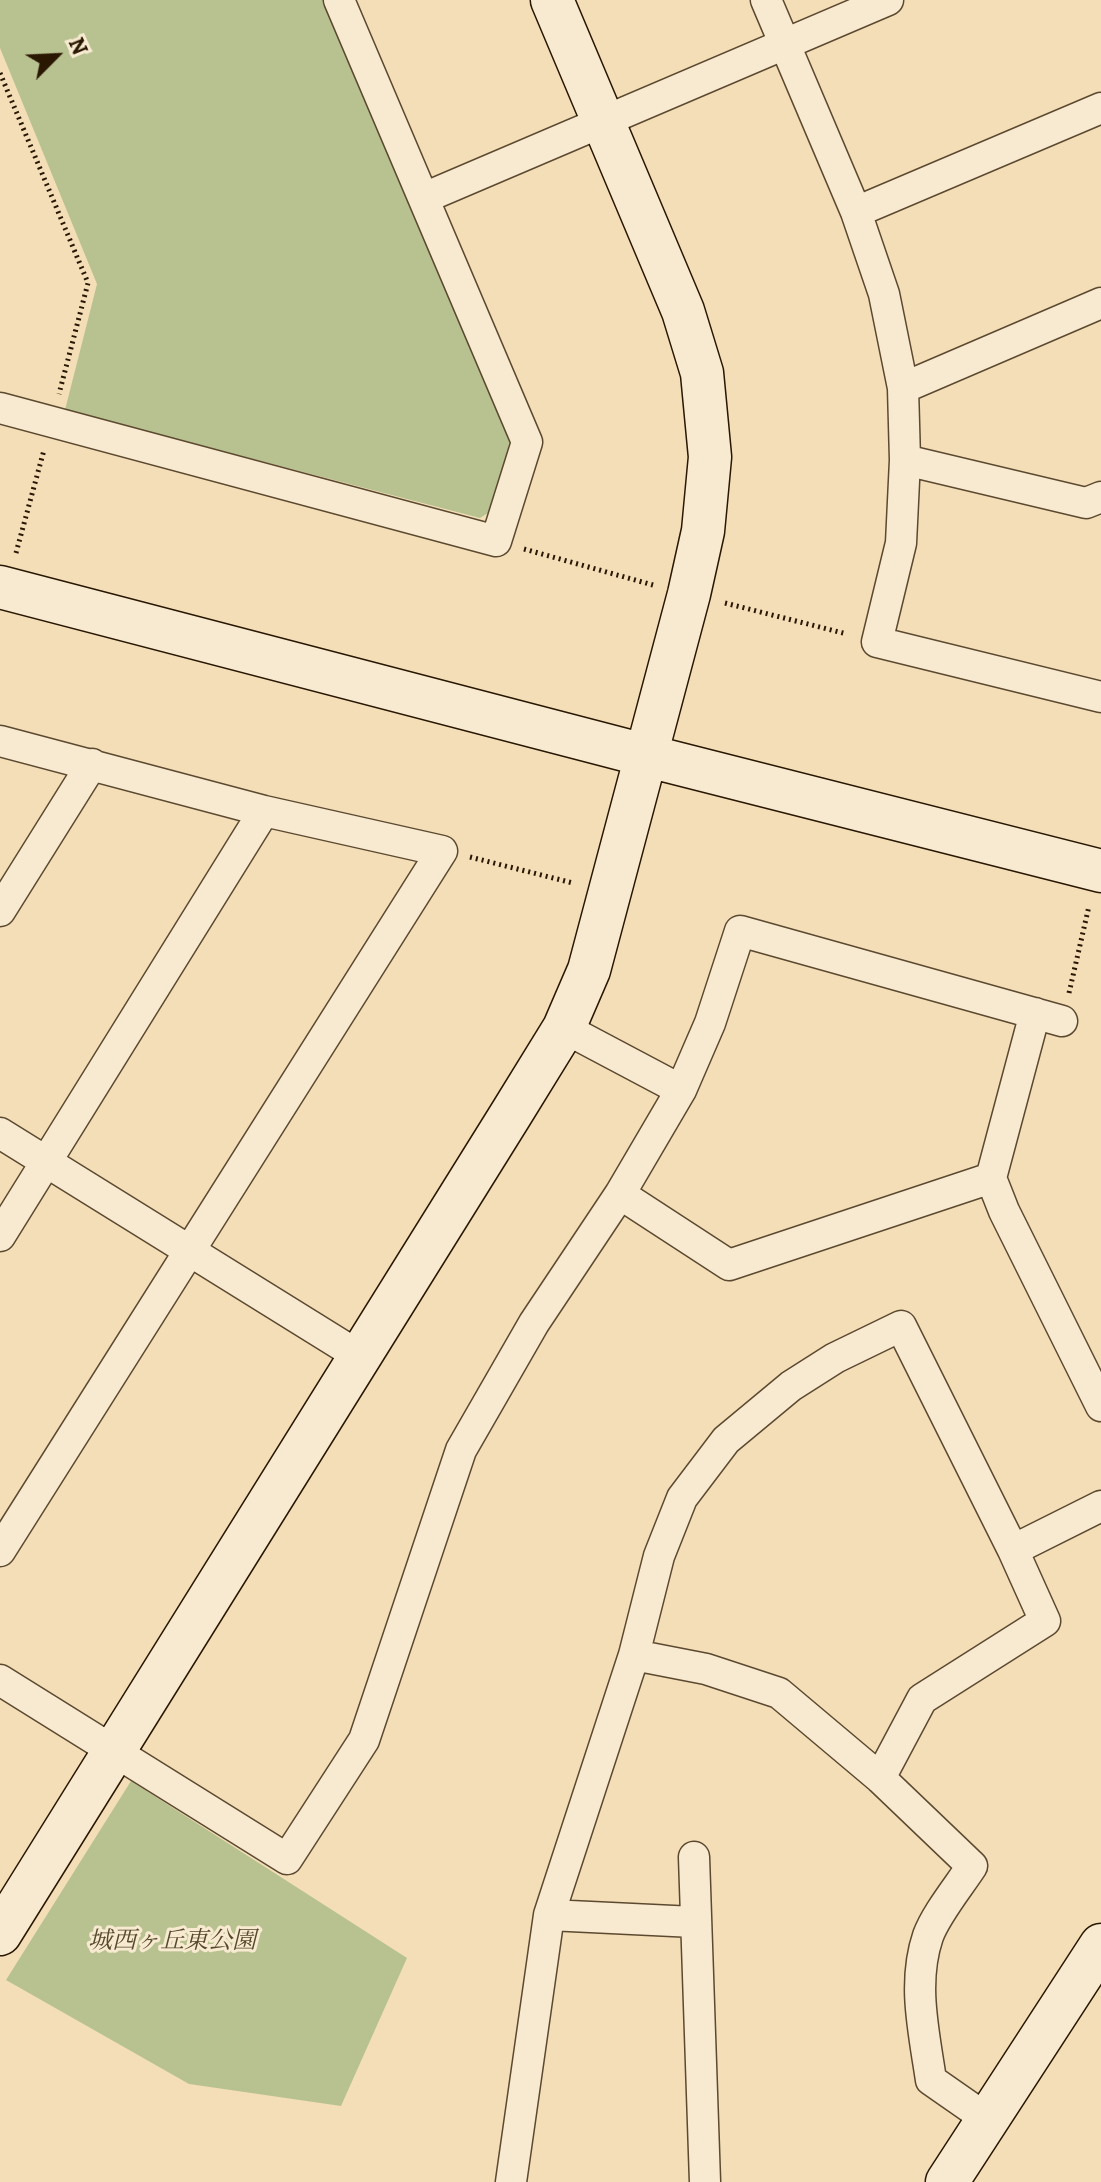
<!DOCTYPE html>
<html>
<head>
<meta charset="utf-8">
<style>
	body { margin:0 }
	#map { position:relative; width:1101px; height:2182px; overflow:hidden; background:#f3deb8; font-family:Alegreya,serif }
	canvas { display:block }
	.north { position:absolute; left:16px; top:16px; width:80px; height:80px; -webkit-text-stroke:6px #f7ead1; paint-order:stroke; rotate:66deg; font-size:22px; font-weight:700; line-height:32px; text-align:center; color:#2a1701 }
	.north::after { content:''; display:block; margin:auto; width:28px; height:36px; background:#2a1701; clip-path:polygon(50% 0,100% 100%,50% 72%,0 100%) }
</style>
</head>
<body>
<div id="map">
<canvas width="1101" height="2182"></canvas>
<div class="north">N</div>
</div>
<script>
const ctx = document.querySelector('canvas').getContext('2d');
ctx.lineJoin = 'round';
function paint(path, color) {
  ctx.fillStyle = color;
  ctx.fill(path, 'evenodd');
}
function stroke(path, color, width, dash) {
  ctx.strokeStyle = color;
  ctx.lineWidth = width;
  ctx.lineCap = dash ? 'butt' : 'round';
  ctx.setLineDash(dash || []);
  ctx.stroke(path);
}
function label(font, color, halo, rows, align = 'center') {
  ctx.font = font + ' Alegreya,"Noto Serif JP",serif';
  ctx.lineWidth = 6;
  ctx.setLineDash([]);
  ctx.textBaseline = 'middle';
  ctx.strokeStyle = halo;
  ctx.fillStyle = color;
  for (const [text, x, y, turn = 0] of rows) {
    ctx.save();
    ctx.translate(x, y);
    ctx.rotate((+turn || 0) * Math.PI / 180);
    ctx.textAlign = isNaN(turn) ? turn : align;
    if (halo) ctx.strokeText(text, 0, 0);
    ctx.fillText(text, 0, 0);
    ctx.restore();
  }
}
paint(new Path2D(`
	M0,0H324L511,438L491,511L480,518L65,410L97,284L0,48Z
	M131,1781L407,1958L341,2106L189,2084L6,1980Z`), '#b8c290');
const street = new Path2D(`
	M766,0L856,212L884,294L903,388L905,460L901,543L877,642L1101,697
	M424,198L888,0
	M856,212L1101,108
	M903,388L1101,303
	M0,408L496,541L527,442L339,0
	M905,460L1086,503L1101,497
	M0,741L264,811L442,851L0,1551
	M0,911L92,764
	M1035,1013L991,1178L1004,1211L1101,1406
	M564,1028L681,1090
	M0,1133L359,1356
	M620,1194L729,1265L991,1178
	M0,1236L264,811
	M634,1655L706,1669L779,1693L880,1778L972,1866C959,1886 936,1914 928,1936C912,1983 924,2032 931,2080L987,2119
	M0,1680L287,1859L364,1740L461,1450L534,1323L620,1194L681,1090L710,1023L740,931L1062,1021
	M880,1778L922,1699L1045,1621L1013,1550
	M694,1857L705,2182
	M549,1915L694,1922
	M511,2182L549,1915L634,1655L659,1556L682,1498L726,1440L791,1386L835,1358L901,1326L1013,1550L1101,1506`);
const secondary = new Path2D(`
	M0,587L648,756L1101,871
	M0,1934L511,1114L564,1028L589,970L689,594L703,531L710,457L702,373L683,311L552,0
	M947,2182L1101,1945`);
stroke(street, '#5c492f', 33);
stroke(secondary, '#2a1701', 45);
stroke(new Path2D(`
	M0,73L88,283L59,394
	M524,549L653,585
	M16,553L44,450
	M725,603L847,634
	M470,857L573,883
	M1069,993L1089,906`), '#2a1701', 5, [2, 4]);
stroke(street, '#f7ead1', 30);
stroke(secondary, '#f7ead1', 42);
label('italic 24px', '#554a2c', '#f7ead1', [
	["城西ヶ丘東公園",172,1942]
]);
</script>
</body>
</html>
